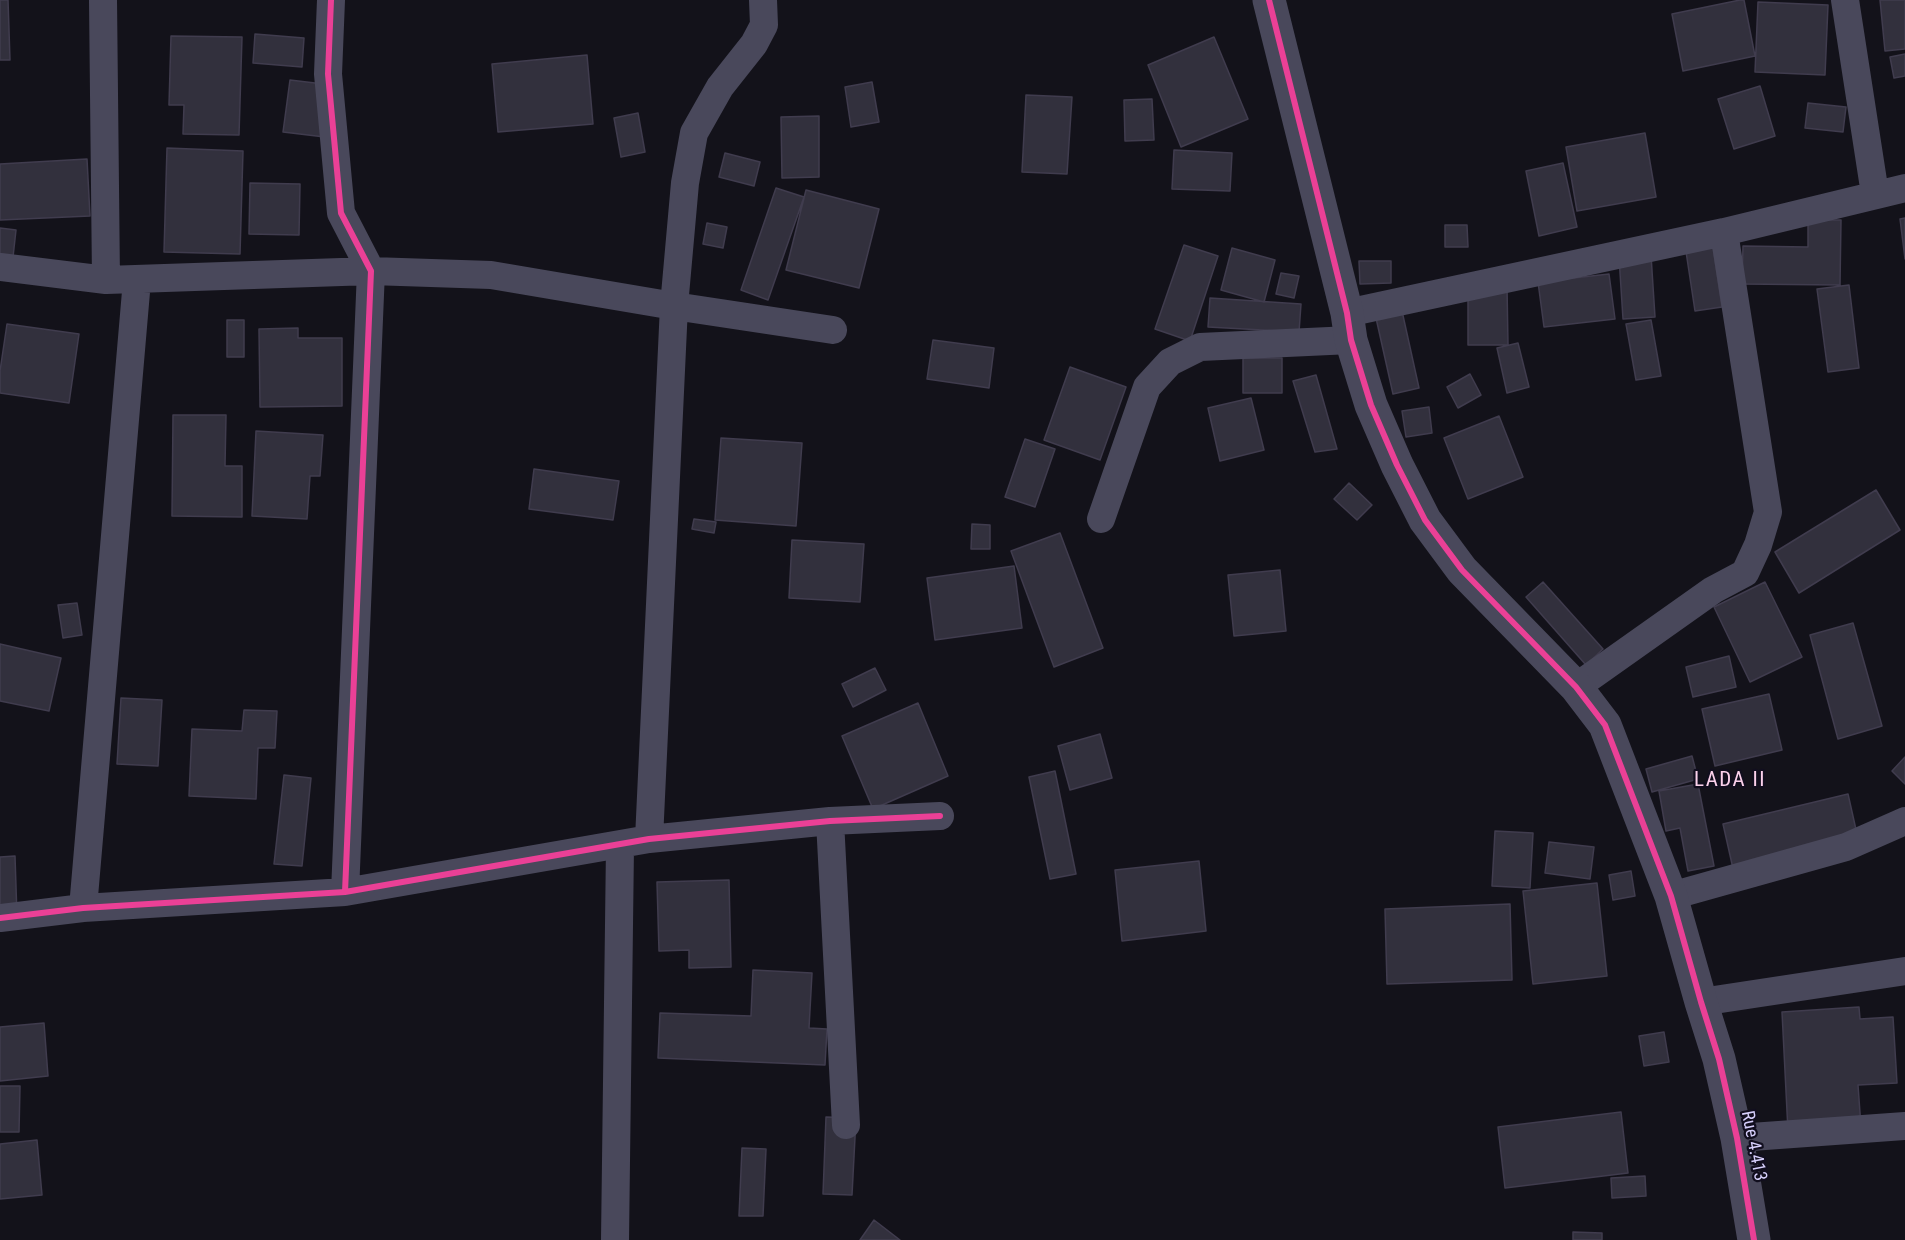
<!DOCTYPE html>
<html>
<head>
<meta charset="utf-8">
<style>
	body { margin:0 }
	canvas { display:block; background:#13121a }
</style>
</head>
<body>
<canvas width="1905" height="1240"></canvas>
<script>
const ctx = document.querySelector('canvas').getContext('2d');
ctx.lineJoin = 'round';
function paint(path, color) {
  ctx.fillStyle = color;
  ctx.fill(path, 'evenodd');
}
function stroke(path, color, width, dash) {
  ctx.strokeStyle = color;
  ctx.lineWidth = width;
  ctx.lineCap = dash ? 'butt' : 'round';
  ctx.setLineDash(dash || []);
  ctx.stroke(path);
}
function label(font, color, halo, rows, align = 'center') {
  ctx.font = font + ' "Roboto Condensed",sans-serif';
  ctx.lineWidth = 4.5;
  ctx.setLineDash([]);
  ctx.textBaseline = 'middle';
  ctx.strokeStyle = halo;
  ctx.fillStyle = color;
  for (const [text, x, y, turn = 0] of rows) {
    ctx.save();
    ctx.translate(x, y);
    ctx.rotate((+turn || 0) * Math.PI / 180);
    ctx.textAlign = isNaN(turn) ? turn : align;
    if (halo) ctx.strokeText(text, 0, 0);
    ctx.fillText(text, 0, 0);
    ctx.restore();
  }
}
const building = new Path2D(`
	M0,0H8L10,60H0Z
	M1740,0H1744L1755,56L1683,71L1672,14Z
	M1880,0H1905V49L1885,51Z
	M1758,2L1828,5L1825,75L1755,72Z
	M255,34L304,38L302,67L253,63Z
	M171,36L242,37L239,135L183,134L184,105H169Z
	M1214,37L1248,119L1181,147L1148,65Z
	M1905,54V76L1894,78L1890,57Z
	M587,55L593,124L498,132L492,64Z
	M290,80L340,86L333,138L283,132Z
	M872,82L879,122L851,127L845,87Z
	M1760,86L1775,136L1734,149L1718,99Z
	M1026,95L1072,97L1067,174L1022,172Z
	M1152,99L1154,140L1125,141L1124,100Z
	M1808,103L1846,107L1843,132L1805,128Z
	M638,113L645,152L621,157L614,118Z
	M819,116V177L782,178L781,117Z
	M1645,133L1656,197L1577,211L1566,147Z
	M167,148L243,151L240,254L164,252Z
	M1174,150L1232,153L1230,191L1172,189Z
	M725,153L760,162L754,186L719,177Z
	M87,159L90,216L0,220V164Z
	M1563,163L1577,227L1539,236L1526,171Z
	M250,183L300,184L299,235L249,234Z
	M776,188L804,197L768,300L741,290Z
	M806,190L879,209L859,288L786,270Z
	M1905,218V259L1900,219Z
	M1808,220H1841L1840,285L1742,284L1743,246L1808,247Z
	M707,223L727,227L723,248L703,244Z
	M1445,225H1467L1468,247H1445Z
	M0,228L16,230L13,257L0,256Z
	M1712,241L1722,307L1695,311L1685,245Z
	M1184,245L1218,256L1190,341L1155,329Z
	M1232,248L1275,260L1264,302L1221,290Z
	M1651,255L1655,317L1623,319L1619,257Z
	M1359,261H1391V283L1360,284Z
	M1281,273L1299,276L1294,298L1276,294Z
	M1609,274L1615,319L1544,327L1538,282Z
	M1849,285L1859,368L1828,372L1817,289Z
	M1507,286L1508,345H1468V287Z
	M1210,298L1301,304L1299,332L1208,327Z
	M1402,311L1419,388L1393,394L1376,318Z
	M227,320H244V357H227Z
	M1651,320L1661,376L1636,380L1626,324Z
	M7,324L79,334L69,403L0,393V371Z
	M298,328V338H342V406L260,407L259,329Z
	M933,340L994,348L989,388L927,379Z
	M1518,343L1529,387L1507,393L1497,348Z
	M1243,358H1282V393H1243Z
	M1070,367L1126,387L1100,460L1044,440Z
	M1470,374L1481,395L1458,408L1447,387Z
	M1316,375L1337,449L1315,452L1293,381Z
	M1251,398L1264,450L1220,461L1208,408Z
	M1429,407L1432,433L1406,437L1402,411Z
	M173,415H226L225,466H242V517L172,516Z
	M1499,416L1523,477L1468,499L1444,438Z
	M256,431L323,435L320,476H310L307,519L252,516Z
	M721,438L802,443L796,526L715,520Z
	M1025,439L1055,449L1035,507L1005,497Z
	M534,469L619,481L613,520L529,509Z
	M1349,483L1372,505L1357,520L1334,499Z
	M1876,490L1900,530L1799,593L1775,552Z
	M694,519L716,522L714,533L692,529Z
	M972,524L990,525V549H971Z
	M1060,533L1103,648L1054,667L1011,551Z
	M792,540L864,544L860,602L789,598Z
	M1014,566L1022,628L935,640L927,578Z
	M1280,570L1286,631L1234,636L1228,575Z
	M1543,582L1603,649L1586,665L1526,597Z
	M1765,582L1802,657L1750,682L1714,607Z
	M77,603L82,635L63,638L58,605Z
	M1853,623L1882,726L1838,739L1810,635Z
	M0,644L61,658L49,711L0,701Z
	M1729,656L1736,687L1693,697L1686,667Z
	M875,668L886,690L853,707L842,684Z
	M1769,694L1782,750L1715,766L1702,709Z
	M121,698L162,700L158,766L117,764Z
	M918,703L948,776L873,809L842,736Z
	M244,710L277,711L275,748H258L256,799L189,796L192,729L242,731Z
	M1100,734L1112,778L1070,790L1058,746Z
	M1692,756L1698,779L1652,792L1646,769Z
	M1905,757V784L1892,771Z
	M1055,771L1076,874L1050,879L1029,777Z
	M284,775L311,778L302,866L274,864Z
	M1698,784L1714,866L1688,871L1680,828L1666,831L1659,791Z
	M1848,794L1859,843L1734,873L1723,824Z
	M1495,831L1533,833L1530,888L1492,886Z
	M1549,842L1594,847L1590,879L1545,873Z
	M15,856L17,917H0V857Z
	M1199,861L1206,931L1122,941L1115,870Z
	M1631,871L1635,896L1613,900L1609,875Z
	M729,880L731,967L689,968V950L659,951L657,882Z
	M1597,883L1607,976L1533,984L1523,891Z
	M1510,904L1512,980L1387,984L1385,909Z
	M753,970L812,973L809,1028L827,1029L825,1065L658,1058L660,1013L751,1016Z
	M1859,1007L1860,1019L1893,1017L1897,1083L1858,1085L1861,1127L1788,1131L1782,1012Z
	M44,1023L48,1076L0,1081V1027Z
	M1664,1032L1669,1062L1644,1066L1639,1036Z
	M0,1086H20L19,1132H0Z
	M1621,1112L1628,1173L1505,1188L1498,1127Z
	M826,1117L856,1118L852,1195L823,1194Z
	M37,1140L42,1195L0,1199V1144Z
	M742,1148L766,1149L763,1216H739Z
	M1645,1176L1646,1196L1612,1198L1611,1178Z
	M874,1220L900,1240H860Z
	M1573,1232L1602,1233V1240H1573Z`);
paint(building, '#32303d');
stroke(building, '#403c4e', 1.5);
stroke(new Path2D(`
	M103,0L106,280
	M331,0L328,74L341,213L371,271L345,892
	M1845,0L1875,194
	M0,267L106,280L371,271L491,275L674,306L833,330
	M1347,313L1724,232L1905,188
	M1101,519L1147,387L1170,362L1200,347L1351,340
	M1576,687L1713,590L1745,573L1758,545L1768,512L1724,232
	M830,821L846,1125
	M649,839L674,306L685,183L694,133L720,87L754,44L764,25L763,0
	M1671,896L1846,847L1905,821
	M83,908L137,280
	M0,918L83,908L345,892L649,839L830,821L940,816
	M1701,1002L1905,971
	M1737,1138L1905,1126
	M615,1240L620,846`), '#49485b', 28);
stroke(new Path2D(`
	M1269,0L1347,313L1351,340L1371,405L1397,465L1425,520L1462,570L1576,687L1605,725L1671,896L1701,1002L1719,1059L1737,1138L1754,1240`), '#49485b', 33);
stroke(new Path2D(`
	M331,0L328,74L341,213L371,271L345,892
	M1269,0L1347,313L1351,340L1371,405L1397,465L1425,520L1462,570L1576,687L1605,725L1671,896L1701,1002L1719,1059L1737,1138L1754,1240
	M0,918L83,908L345,892L649,839L830,821L940,816`), '#ea4096', 6);
label('18px', '#d6cffb', '#110e1e', [
	["Rue 4.413",1753,1146,79]
]);
ctx.letterSpacing = '1.5px';
label('21px', '#fbd1eb', '#110e1e', [
	["LADA II",1730,781]
]);
ctx.letterSpacing = '0px';
</script>
</body>
</html>
